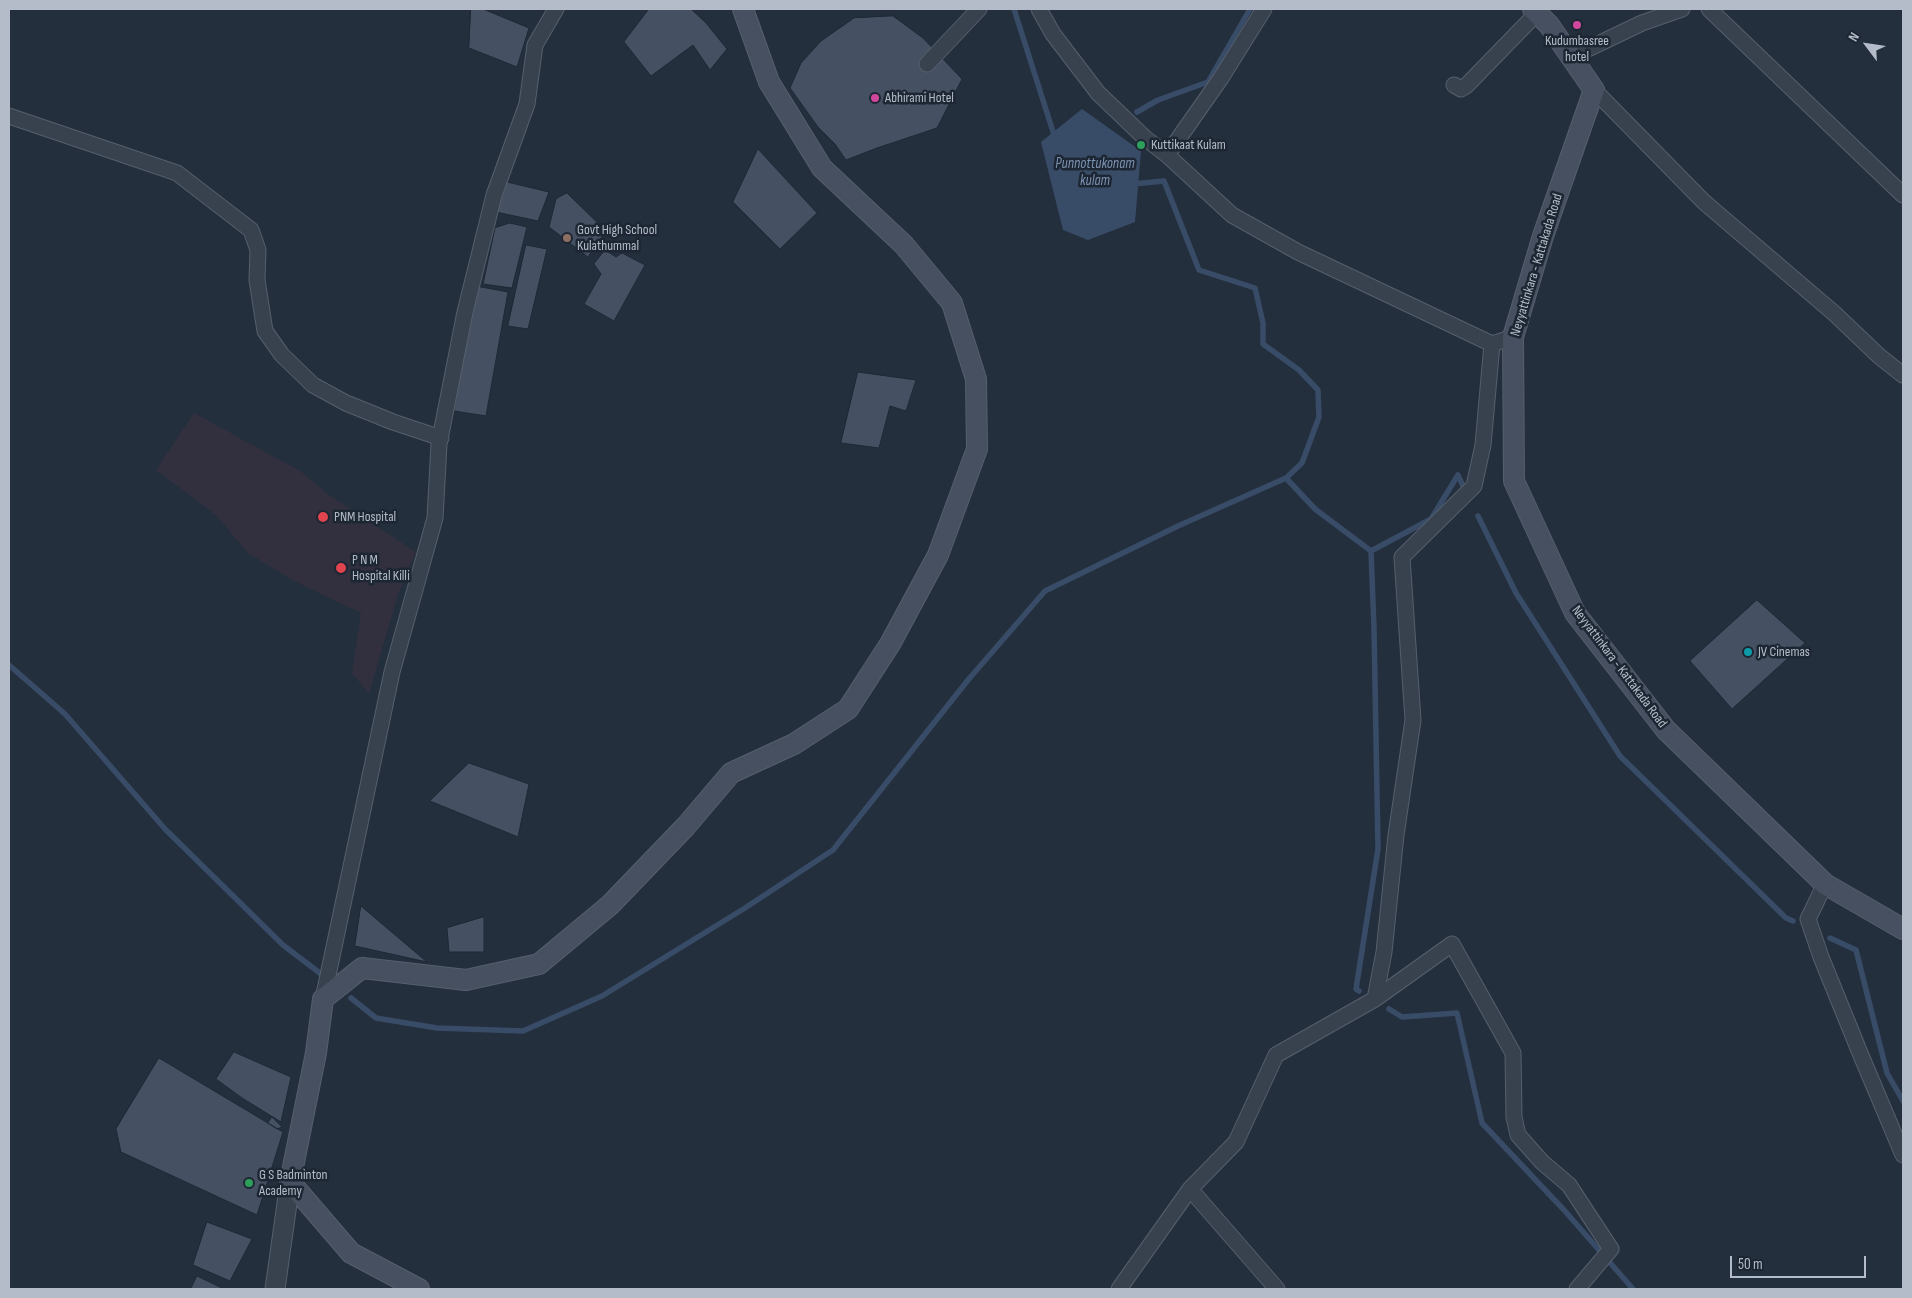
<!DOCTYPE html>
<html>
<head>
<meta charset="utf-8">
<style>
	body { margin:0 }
	#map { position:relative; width:1912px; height:1298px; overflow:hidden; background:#242f3e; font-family:"Sofia Sans Condensed",sans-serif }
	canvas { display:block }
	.frame { position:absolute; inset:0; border:10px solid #b4bcc9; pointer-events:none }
	.north { position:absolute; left:1842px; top:20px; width:50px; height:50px; -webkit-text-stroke:4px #1d2633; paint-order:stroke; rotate:301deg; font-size:14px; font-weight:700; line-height:20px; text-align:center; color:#b4bcc9 }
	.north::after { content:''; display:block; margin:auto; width:18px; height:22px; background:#b4bcc9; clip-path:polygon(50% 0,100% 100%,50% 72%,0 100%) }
	.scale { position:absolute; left:1730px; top:1256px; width:136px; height:22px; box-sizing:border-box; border:2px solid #b4bcc9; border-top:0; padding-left:6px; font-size:15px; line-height:18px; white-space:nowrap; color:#b4bcc9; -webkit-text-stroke:4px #1d2633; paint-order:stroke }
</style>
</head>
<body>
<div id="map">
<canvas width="1912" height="1298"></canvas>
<div class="frame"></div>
<div class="north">N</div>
<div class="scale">50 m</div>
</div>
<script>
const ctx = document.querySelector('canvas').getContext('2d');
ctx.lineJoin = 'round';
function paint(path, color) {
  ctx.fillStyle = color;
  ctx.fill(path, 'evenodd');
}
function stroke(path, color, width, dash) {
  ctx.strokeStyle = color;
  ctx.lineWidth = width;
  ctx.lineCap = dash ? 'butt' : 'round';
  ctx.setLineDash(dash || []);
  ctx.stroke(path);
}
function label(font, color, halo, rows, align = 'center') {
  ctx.font = font + ' "Sofia Sans Condensed",sans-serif';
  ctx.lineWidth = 5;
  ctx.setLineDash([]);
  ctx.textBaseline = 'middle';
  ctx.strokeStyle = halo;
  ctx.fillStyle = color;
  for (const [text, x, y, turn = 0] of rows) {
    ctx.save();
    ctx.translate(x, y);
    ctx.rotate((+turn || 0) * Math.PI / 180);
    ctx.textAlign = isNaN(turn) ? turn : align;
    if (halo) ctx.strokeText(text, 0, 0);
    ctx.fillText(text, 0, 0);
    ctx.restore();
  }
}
paint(new Path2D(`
	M194,413L300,471L329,495L416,552L398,594L369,694L352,673L361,613L298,583L248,553L215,514L156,470Z`), '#32303f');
paint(new Path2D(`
	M1082,109L1141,151L1135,222L1088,240L1063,230L1041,142Z`), '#394c67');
stroke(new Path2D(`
	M1014,9L1055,138
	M1137,112L1158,100L1208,82L1250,9
	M1133,184L1164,181L1199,270L1255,288L1263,323V344L1299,370L1318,390L1319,417L1302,463L1286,478L1315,509L1371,551L1374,628L1378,849L1356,989L1359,991
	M1478,516L1516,593L1620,756L1786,918L1793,921
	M1371,551L1431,519L1458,475L1463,486
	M9,665L65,714L165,829L283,945L325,977
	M1830,938L1856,950L1887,1073L1903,1101
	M351,998L376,1018L437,1028L523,1031L602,996L745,908L833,850L968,680L1045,591L1178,526L1286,478
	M1389,1009L1402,1017L1457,1013L1482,1123L1564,1210L1633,1289`), '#394c67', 5.5);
const building = new Path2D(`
	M471,9H483L529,28L517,67L469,48Z
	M649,9H691L706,23L727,49L710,70L693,45L651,76L624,42Z
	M893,16L923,38L962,79L937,128L877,148L846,160L835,144L818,127L790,88L801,63L821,41L854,18Z
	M758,149L817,213L780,249L733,202Z
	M507,182L549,192L538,221L496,212Z
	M567,193L606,231L588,257L549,227L556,199Z
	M510,223L527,227L512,288L483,284L495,228Z
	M526,245L547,249L528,329L508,326Z
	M605,250L616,257L622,253L645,265L614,321L584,304L601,274L594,264Z
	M476,286L508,292L486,416L454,411Z
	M858,372L916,380L906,411L890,406L879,448L841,443Z
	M1757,600L1805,643L1732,709L1690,661Z
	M469,763L529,784L518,837L430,801Z
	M361,906L427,962L355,946Z
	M484,917V952H449L447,928Z
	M234,1052L291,1077L281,1122L242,1098L216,1079Z
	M159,1058L283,1132L257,1215L121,1152L116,1129Z
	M272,1117L282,1127L277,1129L268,1123Z
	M207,1222L252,1239L230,1281L193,1265Z
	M197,1276L224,1289H191Z`);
paint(building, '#455162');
stroke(building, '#1f2835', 1);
const minor = new Path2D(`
	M1039,9L1053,34L1098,93L1145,138L1167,155L1232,215L1298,252L1492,344
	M1709,9L1903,195
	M1571,57L1642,23L1682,9
	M927,64L979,9
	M1454,85L1461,89L1466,86L1537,13
	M1594,90L1704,202L1835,314L1879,356L1903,375
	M9,116L177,173L251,230L258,250L257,280L265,331L282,355L313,385L346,403L393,422L441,438
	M1167,155L1221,78L1264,9
	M1825,884L1808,919L1821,957L1860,1053L1903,1155
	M323,999L392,672L435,518L439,444L465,312L494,195L527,104L535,45L556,9
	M1375,999L1452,944L1513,1053L1514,1117L1518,1135L1542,1162L1569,1185L1611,1249L1577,1289
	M1190,1189L1277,1289
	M1119,1289L1190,1189L1236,1142L1276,1055L1375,999L1384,952L1396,835L1413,720L1402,557L1474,486L1483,445L1492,344L1513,337`);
const tertiary = new Path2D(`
	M275,1289L290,1182`);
const secondary = new Path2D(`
	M1533,9L1549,25L1594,90L1543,236L1513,337L1514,481L1575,613L1666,730L1825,884L1903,929
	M419,1289L351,1253L290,1182L316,1053L323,999L362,968L466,980L539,964L610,905L686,826L731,773L794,744L848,709L890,644L938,555L977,449L976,379L952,303L904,245L822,168L769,82L743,9`);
stroke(minor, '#565f6c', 17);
stroke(tertiary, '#565f6c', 21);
stroke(secondary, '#565f6c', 22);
stroke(minor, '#38414e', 15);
stroke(tertiary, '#38414e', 19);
stroke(secondary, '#465061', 20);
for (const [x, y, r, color] of [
	[1577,25,5,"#d1479c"],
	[875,98,5,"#d1479c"],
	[1141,145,5,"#2e9e5b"],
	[567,238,5,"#8d6e63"],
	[323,517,6,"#e0444e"],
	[341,568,6,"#e0444e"],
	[1748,652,5,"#0f9aa8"],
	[249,1183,5,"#2e9e5b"]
]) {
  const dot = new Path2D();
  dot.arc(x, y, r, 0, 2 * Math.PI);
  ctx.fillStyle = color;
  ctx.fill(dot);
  stroke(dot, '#1d2633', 2);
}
label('14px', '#b4bcc9', '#1d2633', [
	["Kudumbasree",1577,41,"center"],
	["hotel",1577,57,"center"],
	["Abhirami Hotel",885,98],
	["Kuttikaat Kulam",1151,145],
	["Govt High School",577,230],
	["Kulathummal",577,246],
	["PNM Hospital",334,517],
	["P N M",352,560],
	["Hospital Killi",352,576],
	["JV Cinemas",1758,652],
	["G S Badminton",259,1175],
	["Academy",259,1191]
], 'left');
label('14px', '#b4bcc9', '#1d2633', [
	["Neyyattinkara - Kattakada Road",1537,265,-73],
	["Neyyattinkara - Kattakada Road",1619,667,53]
]);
label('italic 15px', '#7c92b1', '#1d2633', [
	["Punnottukonam",1095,164],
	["kulam",1095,181]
]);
</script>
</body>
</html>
